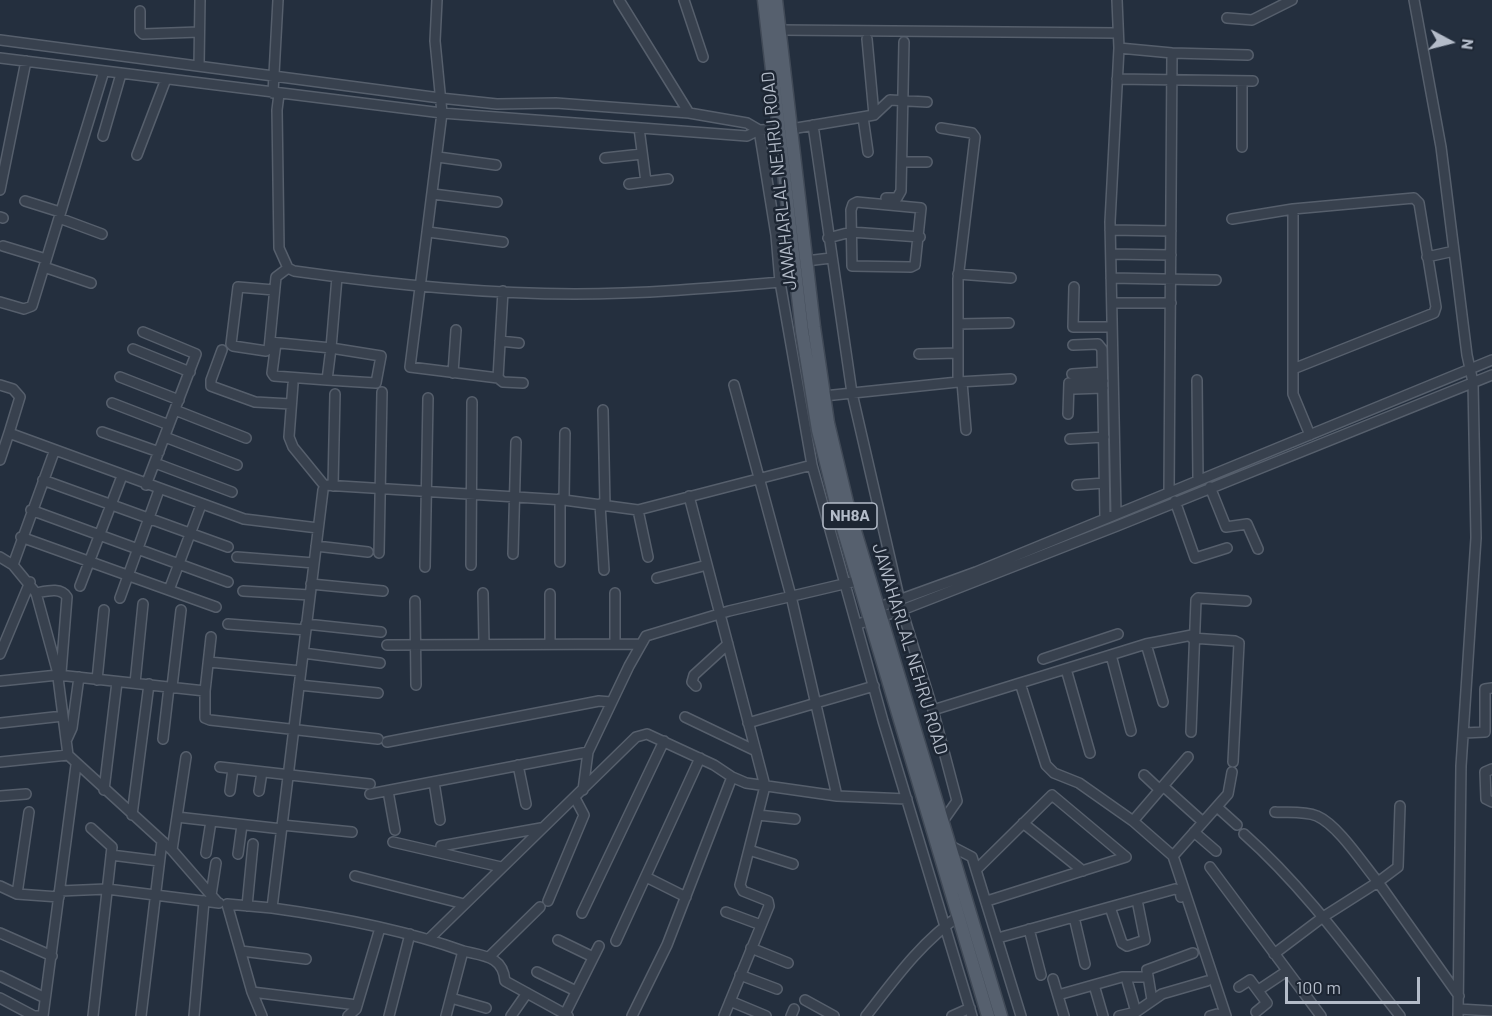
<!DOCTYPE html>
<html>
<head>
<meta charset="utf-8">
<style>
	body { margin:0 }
	#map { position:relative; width:1492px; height:1016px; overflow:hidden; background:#242f3e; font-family:Barlow,sans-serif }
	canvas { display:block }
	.north { position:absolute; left:1420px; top:12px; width:60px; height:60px; -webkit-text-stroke:4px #1d2633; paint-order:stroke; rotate:97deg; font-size:16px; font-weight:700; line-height:24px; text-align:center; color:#b4bcc9 }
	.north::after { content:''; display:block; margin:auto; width:21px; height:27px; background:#b4bcc9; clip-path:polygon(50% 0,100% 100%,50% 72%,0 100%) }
	.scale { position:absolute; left:1285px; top:977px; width:135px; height:27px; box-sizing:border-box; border:3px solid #b4bcc9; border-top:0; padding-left:8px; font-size:18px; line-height:21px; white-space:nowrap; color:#b4bcc9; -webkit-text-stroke:4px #1d2633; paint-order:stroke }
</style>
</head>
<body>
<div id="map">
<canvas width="1492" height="1016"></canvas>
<div class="north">N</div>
<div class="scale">100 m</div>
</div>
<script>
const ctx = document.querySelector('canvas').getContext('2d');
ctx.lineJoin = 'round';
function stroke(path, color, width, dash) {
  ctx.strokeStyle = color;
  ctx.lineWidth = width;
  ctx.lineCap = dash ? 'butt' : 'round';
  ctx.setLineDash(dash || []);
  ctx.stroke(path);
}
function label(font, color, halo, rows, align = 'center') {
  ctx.font = font + ' Barlow,sans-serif';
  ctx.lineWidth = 5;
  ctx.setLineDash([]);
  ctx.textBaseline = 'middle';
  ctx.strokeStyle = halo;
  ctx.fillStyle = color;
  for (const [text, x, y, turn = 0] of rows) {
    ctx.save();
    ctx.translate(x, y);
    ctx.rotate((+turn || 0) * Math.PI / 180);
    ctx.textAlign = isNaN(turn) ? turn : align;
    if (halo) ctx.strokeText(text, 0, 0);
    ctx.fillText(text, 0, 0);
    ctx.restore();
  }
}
const minor = new Path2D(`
	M437,0L435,41L442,113L410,367L498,378L503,291
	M619,0L689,113
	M684,0L703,57
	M1414,0L1441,147L1467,355L1473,382L1476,538L1461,766L1458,1016
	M140,11V31L143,34L199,32
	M1227,18L1252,20L1292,0
	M780,30L1118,33
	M0,40L440,98L497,104L556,103L689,113L747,123L759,130L791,129L874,115L867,39
	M1119,48L1172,53L1248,55
	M0,58L442,113L747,136L759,130
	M199,66L200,0
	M1117,79L1253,81
	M273,93L278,0
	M279,94L277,110L279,248L288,268
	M874,115L890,100L927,102
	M863,117L868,152
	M813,125L852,393L902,610L933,710L957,801L943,821
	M639,128L646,182
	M759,130L776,235L780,282L812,465L883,721L972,1016
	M103,136L121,74
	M1242,147V81
	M137,155L166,79
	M438,157L496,165
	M605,158L642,154
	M902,162H927
	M629,184L668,179
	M0,190L26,61
	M433,194L497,202
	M886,198H897L901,191L904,42
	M25,201L60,212
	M857,202L921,208L915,265L911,267L852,266L851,210L853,204Z
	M0,217L3,218
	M59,218L102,234
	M1232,219L1293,209
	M1110,230L1171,231
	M428,232L503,242
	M828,238L851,232L920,237
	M3,246L46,259
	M1111,254L1171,255
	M1427,257L1454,251
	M806,261L831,258
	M44,267L91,283
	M958,274L1011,278
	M1111,278L1216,280
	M1074,287L1073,327H1112
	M274,290L238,287L231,344L233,346L266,351L269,349L276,277L288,268L294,271C386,284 482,294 575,294C643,294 712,288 780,282
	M0,302L24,309L32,306L104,71
	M1112,303H1171
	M958,324L1009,323
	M143,332L196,354L146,485
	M500,341L519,343
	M270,342L331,348L337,277
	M276,343L272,373L274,376L327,380L331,348L381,356L376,383L327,380
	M1073,345L1098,344L1102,349L1105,518
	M133,349L190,372
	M222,350L211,380V386L255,402L291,404
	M919,354L958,353
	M1293,369L1434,313L1436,307L1419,203L1414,198L1293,209V394L1310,435
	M453,373L456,330
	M1072,374L1102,372
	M120,377L179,400
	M498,378L503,382L523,383
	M1197,380L1198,480
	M958,382L1011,379
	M962,382L966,430
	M293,384L289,437L293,447L324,485L564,500L638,510L812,465
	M0,385L13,389L20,397L9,433L244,519L318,528
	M734,385L791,596L837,796L907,799
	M1074,389L1103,388
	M824,396L958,382V279L975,137L972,133L941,128
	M112,403L169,425
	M175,410L246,438
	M603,410L605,505
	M1068,414L1069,383L1103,381
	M102,432L159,452
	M165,437L237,465
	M1070,439L1104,437
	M0,460L9,433
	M155,463L232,492
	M43,480L228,547
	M1077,485L1104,483
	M333,486L335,394
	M1210,487L1226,527L1247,524L1258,549
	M1169,491L1172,53
	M689,496L765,786L740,885L743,891L768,901L769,906L724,1016
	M564,500L565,433
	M1175,501L1195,558L1227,548
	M600,504L604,570
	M31,510L228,582
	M638,510L648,557
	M1116,514L1110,222L1119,48L1117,0
	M21,537L216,607
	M316,546L368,552
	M379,553L382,392
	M513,554L516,442
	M0,557L13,565L36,593L57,670L68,755
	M237,557L314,563
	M560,562V499
	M13,565L54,452
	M471,565L472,402
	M425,567L428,398
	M657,578L707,565
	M311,584L383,591
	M80,586L122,476
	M169,590L201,505
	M243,591L310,595
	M36,593C47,591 61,587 67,597L61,673
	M483,593L484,643
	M615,593V644
	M550,594V643
	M120,598L159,490
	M415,601L416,685
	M874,609L976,572L1492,360
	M228,624L306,630
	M306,624L381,632
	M858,624L902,610L1117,526L1492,375
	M1192,638L1235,641L1239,643L1233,762
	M1146,644L1163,702
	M387,645L641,644
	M303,653L380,663
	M0,654L30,582
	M1111,655L1131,731
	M1043,659L1118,634
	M209,662L301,671
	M1066,669L1090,753
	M97,680L104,610
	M0,681L58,675L205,691V718L210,720L378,739
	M135,683L143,604
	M1020,683L1046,765L1054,773L1079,783L1133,821L1173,856L1226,1016
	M299,685L378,693
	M696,686L692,682L694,675L728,644
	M172,687L181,610
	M205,691L211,637
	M933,710L1146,644L1192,635
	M685,717L756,751
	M0,723L63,716
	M748,723L874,686
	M1191,732L1196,600L1198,598L1246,601
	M1464,733L1485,732V689L1492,688
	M67,739L72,728L79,677
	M163,739L169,687
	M387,742L599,701L611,702
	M0,762L68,755L172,850L218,903
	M518,765L526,804
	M220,767L370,784
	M1492,769L1485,772L1486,799L1492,802
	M1144,775L1160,790
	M732,777L746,783L837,796
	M434,782L440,820
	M1163,786L1203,822
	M104,790L117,682
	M583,790L588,752L629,666L646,636L729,611L852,582
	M230,791L233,769
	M259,791L262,772
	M388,791L395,830
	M370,794L588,752
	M0,796L26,794
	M1217,807L1237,825
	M1275,812C1288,813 1304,811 1317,816C1338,825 1363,864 1378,882L1398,867L1400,806
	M132,815L149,684
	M758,815L795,819
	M177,817L282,829
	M1133,821L1188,757
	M1023,823L1083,871
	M282,825L352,832
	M91,828L112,847L93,1016
	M1194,832L1216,851
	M1244,834C1304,887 1351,953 1400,1016
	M393,842L501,867
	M949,845L972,857L1021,1016
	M441,846L541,828
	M172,850L186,757
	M749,850L793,864
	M206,853L211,821
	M238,854L242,825
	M111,855L159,861
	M1173,856L1228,794L1232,772
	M1210,867L1321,1016
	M976,870L1052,795L1126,857
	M355,876L464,904
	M646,877L686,897
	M0,886L17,894L29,812
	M60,891L107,889L219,903
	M17,894L59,897
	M211,895L216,863
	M548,901L584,815L575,798
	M987,901L1126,857
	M247,906L253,844
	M1110,907L1122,943L1127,946L1145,940L1137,900
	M272,908C337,917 402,929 463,951L446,1016
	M726,912L761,925
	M582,913L664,741
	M1074,917L1085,964
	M1029,929L1041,975
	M0,933L52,956
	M998,938L1175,889L1180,891L1181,897
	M429,939L636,737L647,734L714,765L732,777L667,945L632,1016
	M558,940L593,957
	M616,941L700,758
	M751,948L788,963
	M241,951L306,959
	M463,951C484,956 503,956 505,981L565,1014
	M1274,954L1323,917L1378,882L1459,996
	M489,957L540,907
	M537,972L576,991
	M740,975L777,989
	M0,976L45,998
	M1126,977L1136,1012
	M1053,979L1064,1016
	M1094,985L1103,1016
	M1239,987L1250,980L1267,1003L1256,1012
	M1260,989L1287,971
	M252,992L357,1005
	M1058,995L1122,977H1146
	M0,998L34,1016H41
	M451,998L486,1008
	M805,1000L834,1016
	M1152,1000L1147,970L1193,953
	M730,1001L766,1016
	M1459,1009L1492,1011
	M43,1016L76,765
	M141,1016L162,841
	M194,1016L204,901
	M262,1016L252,992L227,904L272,908L323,490
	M348,1016L356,1009L380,928
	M389,1016L410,934
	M511,1016L527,993
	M568,1016L565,1014L599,946
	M791,1016L794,1009
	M866,1016C894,980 921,942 959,916
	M952,1016L970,1008
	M1119,1016L1136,1012L1162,994L1207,981
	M1210,1016L1217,1014`);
const major = new Path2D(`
	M764,0L802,331L818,430L839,515L988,1016
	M776,0L814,327L828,423L849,511L1001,1016`);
stroke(minor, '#565f6c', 12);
stroke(major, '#414a57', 15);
stroke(minor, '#38414e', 9);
stroke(major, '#56606e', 12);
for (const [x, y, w] of [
	[850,516,54]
]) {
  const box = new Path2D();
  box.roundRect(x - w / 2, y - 13, w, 26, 4.5);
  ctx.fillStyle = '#1d2633';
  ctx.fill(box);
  stroke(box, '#b4bcc9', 1.5);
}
label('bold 16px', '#b4bcc9', null, [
	["NH8A",850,516]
]);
label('18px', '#b4bcc9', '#1d2633', [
	["JAWAHARLAL NEHRU ROAD",779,181,-96],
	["JAWAHARLAL NEHRU ROAD",910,649,73]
]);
</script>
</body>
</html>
